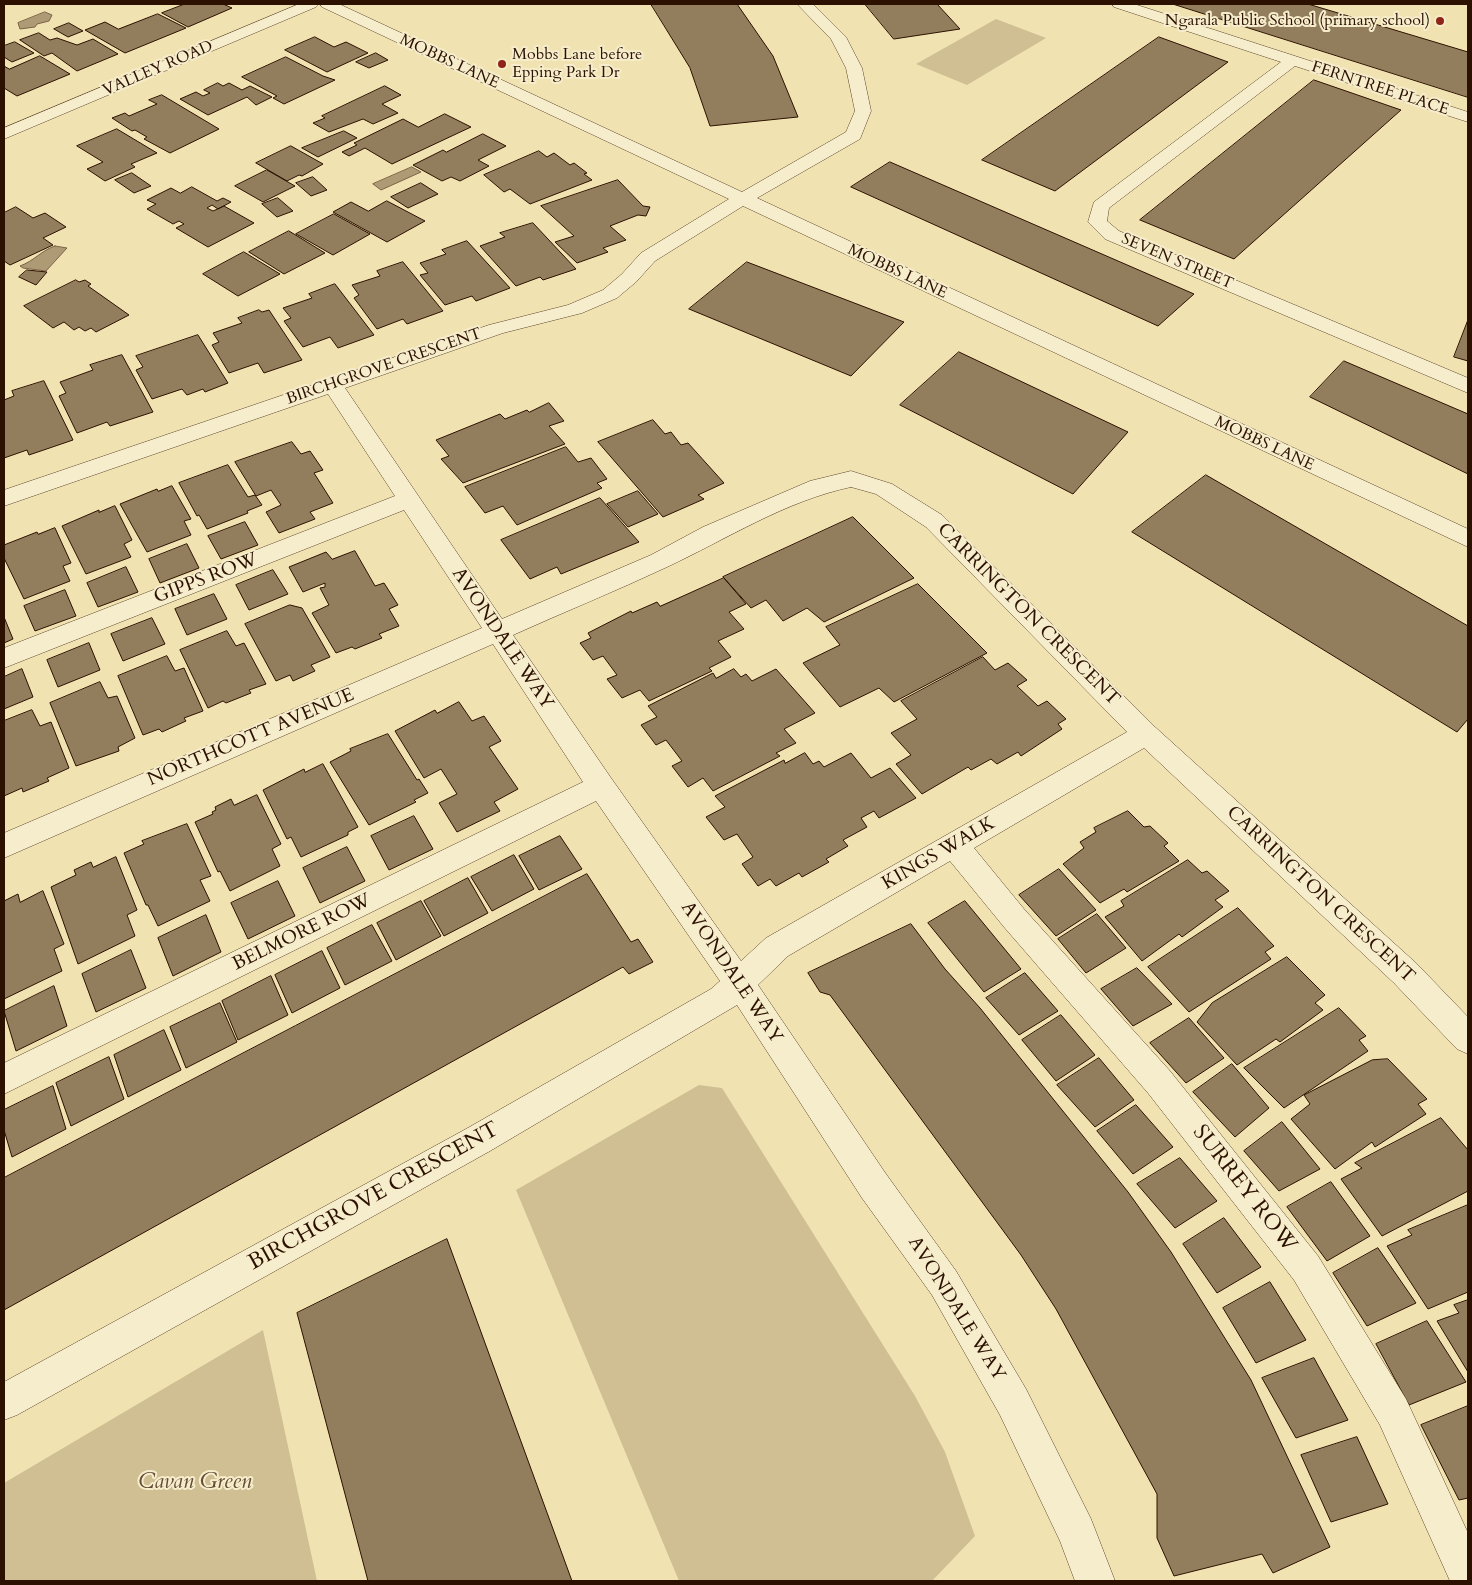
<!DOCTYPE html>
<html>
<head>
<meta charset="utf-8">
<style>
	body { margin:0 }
	#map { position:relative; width:1472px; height:1585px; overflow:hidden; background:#f1e3b1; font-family:Cardo,serif }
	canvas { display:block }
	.frame { position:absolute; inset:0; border:5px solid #2c1000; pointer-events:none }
</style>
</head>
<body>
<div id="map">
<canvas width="1472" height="1585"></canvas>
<div class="frame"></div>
</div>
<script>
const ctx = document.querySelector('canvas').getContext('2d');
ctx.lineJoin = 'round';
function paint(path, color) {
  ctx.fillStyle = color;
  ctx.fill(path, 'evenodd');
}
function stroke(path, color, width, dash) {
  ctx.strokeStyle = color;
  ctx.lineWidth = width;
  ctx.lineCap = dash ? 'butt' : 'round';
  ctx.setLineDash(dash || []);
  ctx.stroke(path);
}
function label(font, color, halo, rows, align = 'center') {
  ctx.font = font + ' Cardo,serif';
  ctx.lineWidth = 4;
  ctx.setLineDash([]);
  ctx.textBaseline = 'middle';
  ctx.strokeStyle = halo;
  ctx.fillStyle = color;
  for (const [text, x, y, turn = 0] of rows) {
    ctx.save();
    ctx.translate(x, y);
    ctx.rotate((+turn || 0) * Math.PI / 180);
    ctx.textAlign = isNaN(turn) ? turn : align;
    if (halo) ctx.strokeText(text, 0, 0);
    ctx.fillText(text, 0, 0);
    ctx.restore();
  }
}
paint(new Path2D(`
	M996,19L1046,38L967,85L916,64Z
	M699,1085L722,1088L915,1396L945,1452L975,1536L932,1581H679L516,1190Z
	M263,1330L317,1581H4V1483Z`), '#d0bf93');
const water = new Path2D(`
	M45,12L52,15L49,21L37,24L35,27L20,29L18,23Z
	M412,167L421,172L381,190L373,184Z
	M55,246L67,248L46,271L23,268L20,266C34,261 42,250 55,246Z`);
paint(water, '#ae9b75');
stroke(water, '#7a6346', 1);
const building = new Path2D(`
	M185,4H223L232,8L188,27L162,13Z
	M651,4H737L773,56L798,117L710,126L690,68Z
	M865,4H937L960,29L894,39Z
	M1173,4H1308L1468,52V97Z
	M158,14L186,28L125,53L85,30L105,22L118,29Z
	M69,23L83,31L68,37L54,29Z
	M39,33L50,40L57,38L77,45L93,39L118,54L77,71L52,53L44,56L20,40Z
	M315,37L334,47L346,42L368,53L327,72L285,50Z
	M1159,37L1228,62L1055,191L982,160Z
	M15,42L34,53L12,62L4,57V46Z
	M376,53L388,60L369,68L356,62Z
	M40,56L70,74L17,96L4,88V66L9,69Z
	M286,57L323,76L335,80L284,104L273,98L277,96L242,77Z
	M1314,80L1401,110L1234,259L1140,220Z
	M218,83L223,86L229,83L242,90L250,86L272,97L256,105L247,97L208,115L180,99L196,92L203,96L210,93L204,90Z
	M385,86L401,95L382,104L398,113L373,124L363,119L329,132L313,123L325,118L322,116Z
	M162,95L219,129L170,153L144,139L147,137L135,130L132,131L112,118L125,113L129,116L157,104L149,100Z
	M445,114L471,127L392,164L365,148L349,156L342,152L357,145L354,143L403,119L418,127Z
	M117,129L157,153L131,164L135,167L105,181L87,169L103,162L77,146Z
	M344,131L357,138L318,157L302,148Z
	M483,134L506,146L478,160L489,166L460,181L451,177L442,181L413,165L443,150L446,152Z
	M291,146L323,164L302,176L299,175L287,181L256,163Z
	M539,151L547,157L554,153L570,165L574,163L587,173L584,174L592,180L530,204L510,189L504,192L484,175Z
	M890,162L1194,294L1158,326L851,187Z
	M267,170L295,186L263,202L235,186Z
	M132,173L151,186L134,193L115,180Z
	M313,177L327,190L311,196L296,183Z
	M618,180L643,206L650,207L646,216L638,215L610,226L626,240L603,248L608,252L577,263L555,242L574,236L541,206Z
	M421,183L438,194L408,208L391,197Z
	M192,187L217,201L223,198L231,202L218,209L212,205L207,208L213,211L224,206L254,223L208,247L176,228L184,224L179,221L173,224L147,209L156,204L147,200L171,188L180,193Z
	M278,198L293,211L277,217L262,204Z
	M387,201L425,221L387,242L333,212L351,202L368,211Z
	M16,207L33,218L45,213L66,227L43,238L53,245L10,265L4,261V213Z
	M334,214L370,234L333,255L296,234Z
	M533,223L576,269L543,280L540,277L516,286L480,246L505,237L500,233Z
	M289,231L325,253L284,274L249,252Z
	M467,241L510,288L476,301L472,296L445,305L420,275L428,273L420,263L446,254L442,250Z
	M244,252L280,274L238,296L203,274Z
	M403,262L443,311L407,324L403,319L377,329L354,298L359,295L352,285L380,276L377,271Z
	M747,262L904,322L851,376L689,309Z
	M27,270L47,272L36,285L19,277Z
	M76,280L79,282L85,280L91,284L88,286L129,315L96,332L91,328L85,331L79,327L74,330L64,322L53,328L24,306Z
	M335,284L374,335L338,348L330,337L303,347L284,321L291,318L283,308L312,298L309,294Z
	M259,310L262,312L269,310L302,360L264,373L258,363L229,373L212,345L219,342L213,333L242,323L238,318Z
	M1468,320V361L1454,357Z
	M198,335L228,383L205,392L203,389L187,395L182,389L152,399L136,370L143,367L136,356Z
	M959,352L1128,432L1073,494L900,405Z
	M122,355L153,412L110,426L107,422L77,433L59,396L66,393L60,382L93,370L90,365Z
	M1344,361L1468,414V474L1310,397Z
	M44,381L73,440L29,455L27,450L4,458V400L14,396L12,391Z
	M549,403L564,421L549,426L565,444L463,483L441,459L449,456L436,440L500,414L505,419L527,410L529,412Z
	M653,420L665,434L671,432L681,445L688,443L724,483L698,495L704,499L663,517L598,442Z
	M292,442L301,454L310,451L323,470L314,473L333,503L310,512L315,519L279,533L266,512L281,505L271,490L256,496L235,462Z
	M566,447L578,462L591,458L607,479L597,483L602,488L517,525L503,506L485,513L465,487Z
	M228,465L248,497L255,495L262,505L247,511L248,513L207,529L199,515L197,516L179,483Z
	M1206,475L1468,626V719L1457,732L1132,532Z
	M172,486L191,519L184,521L191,535L147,552L120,504L157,489L158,491Z
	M638,491L658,514L628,527L607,504Z
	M600,498L639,542L561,574L557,567L530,579L501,540Z
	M115,506L132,540L124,544L131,557L86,574L62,526L99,510V512Z
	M853,517L914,578L824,622L807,608L783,621L766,600L751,608L723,577Z
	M245,522L258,545L221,559L208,536Z
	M55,528L71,563L63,566L70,581L24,599L4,558V545L37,532L38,534Z
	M187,544L199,568L160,583L149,559Z
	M355,551L375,586L384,583L398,605L389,609L399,626L379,634L382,638L355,649L352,647L336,653L312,613L329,605L320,588L325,587V583L303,592L289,567L326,552L332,559Z
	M126,567L138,592L98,607L87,583Z
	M273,570L288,594L249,610L236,585Z
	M724,578L746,604L729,612L744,629L718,641L731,657L709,668L712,671L649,701L640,690L622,698L607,679L617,675L603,656L593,660L580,643L591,638L588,633L631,611L632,613L657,602L660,606Z
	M918,584L987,653L894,702L879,688L840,707L803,663L840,645L826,627Z
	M65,590L76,616L35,631L24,606Z
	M214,594L227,619L187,635L175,609Z
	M290,605L302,608L330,657L311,665L315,671L293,681L290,675L276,681L245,624Z
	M4,617L13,639L4,643Z
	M152,618L165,644L123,661L111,634Z
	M227,631L236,646L244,643L266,684L249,690L251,693L226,703L223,701L208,708L180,650Z
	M89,643L100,670L58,687L47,660Z
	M167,656L175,671L184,668L203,711L184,718L186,721L162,732L159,729L143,735L118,676Z
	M983,657L995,670L1008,663L1027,680L1017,686L1038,706L1047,701L1066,719L1058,724L1062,729L1021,756L1018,752L997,764L991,759L971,770L968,767L922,794L896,764L911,755L891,733L917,719L901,701Z
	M22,669L33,697L4,709V677Z
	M734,669L741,677L746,674L752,681L776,669L815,713L784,729L796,743L776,753L780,756L713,791L703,778L688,787L672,766L682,761L666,740L656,745L641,725L657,717L648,706L713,673L716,678Z
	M100,682L108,698L117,696L135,738L118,747L119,751L76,766L50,703Z
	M459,702L472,721L484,716L501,741L489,747L518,789L494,802L500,811L457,832L439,803L457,794L441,769L424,778L395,731L435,710L437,713Z
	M32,710L40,726L51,722L69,768L47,778L49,781L23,792L22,788L4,796V721Z
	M388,734L417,780L419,779L428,793L414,800L416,802L369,825L330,762L351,751L350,749Z
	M805,753L813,764L819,761L824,767L851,753L871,778L890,768L916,798L879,818L874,811L861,818L867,827L843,840L848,846L826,859L829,862L802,877L799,873L776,886L770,879L758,886L742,864L753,857L737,834L724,840L706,817L725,807L715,796L784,760L785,763Z
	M323,764L358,827L348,832V835L301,857L291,837L287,839L263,790L304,769L305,772Z
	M257,795L281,844L272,849L280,866L230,891L220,871L218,872L195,822L213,814L212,812L216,810L215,807L231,799L234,805Z
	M1128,811L1144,827L1150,826L1168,843L1164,846L1179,861L1127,892L1124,889L1100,903L1063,864L1084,848L1080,842L1096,832L1094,828Z
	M414,816L433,849L389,870L371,836Z
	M187,824L211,876L200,880L210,901L158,926L148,905H146L124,853L144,844L142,841Z
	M560,836L582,869L539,890L519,856Z
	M347,847L365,881L320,903L303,868Z
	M514,855L534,889L492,911L471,877Z
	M116,857L137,910L127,915L135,936L78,964L51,887L76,875L74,870L91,862L93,867Z
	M1188,860L1202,873L1207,871L1229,891L1215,900L1223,907L1182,937L1179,934L1142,961L1105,917L1124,906L1121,901Z
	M1059,869L1096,910L1056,936L1019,895Z
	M587,874L631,942L638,939L653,962L629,974L623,967L4,1310V1178Z
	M468,878L488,913L444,936L424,901Z
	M278,881L295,916L248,939L231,903Z
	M43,891L64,944L54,949L62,971L4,999V901L18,894L20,902Z
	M421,901L441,936L396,960L377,923Z
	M965,901L1021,969L984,992L928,923Z
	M1238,908L1274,946L1265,952L1271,959L1189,1012L1148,967Z
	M1097,914L1126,948L1086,973L1058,939Z
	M206,915L221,952L173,976L158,938Z
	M911,924L945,969L980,1008L1128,1192L1171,1252L1251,1380L1330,1547L1273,1573L1262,1554L1174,1576L1157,1538V1494L1056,1309L1021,1255L830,995L820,992L808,973Z
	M372,925L392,961L345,985L327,948Z
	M131,950L146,988L96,1012L82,974Z
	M322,951L340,988L292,1013L275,975Z
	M1287,957L1325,995L1315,1003L1323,1010L1280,1042L1276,1039L1237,1065L1197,1022L1212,1003Z
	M1137,968L1172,1004L1133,1026L1101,989Z
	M1025,973L1058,1011L1019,1035L986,998Z
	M271,976L288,1015L238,1040L222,1001Z
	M54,986L67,1026L16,1051L4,1011Z
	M220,1003L237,1042L186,1068L170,1027Z
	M1339,1008L1366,1036L1359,1040L1368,1051L1284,1108L1244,1068Z
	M1061,1015L1095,1055L1056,1081L1022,1040Z
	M1189,1018L1224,1058L1186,1083L1150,1043Z
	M164,1030L181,1070L128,1097L114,1055Z
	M109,1057L124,1099L71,1126L56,1083Z
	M1099,1058L1134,1100L1095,1127L1057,1085Z
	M1388,1059L1427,1099L1418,1104L1426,1114L1375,1147L1372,1142L1335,1169L1291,1119L1310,1104L1304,1095L1372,1060Z
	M1232,1064L1269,1108L1235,1137L1193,1092Z
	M53,1086L66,1129L12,1157L4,1130V1110Z
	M1136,1105L1173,1147L1133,1174L1097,1131Z
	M1441,1118L1468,1150V1191L1382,1236L1341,1179L1362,1168L1355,1163Z
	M1282,1122L1320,1169L1279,1191L1244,1151Z
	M1180,1158L1217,1201L1175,1228L1137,1184Z
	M1331,1182L1370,1236L1327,1261L1287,1207Z
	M1468,1205V1292L1428,1309L1387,1246L1412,1235L1408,1230Z
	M1224,1218L1261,1267L1217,1293L1183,1244Z
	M447,1239L572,1581H368L297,1313Z
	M1378,1248L1416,1303L1367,1326L1333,1273Z
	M1270,1282L1306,1340L1256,1363L1223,1308Z
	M1468,1300V1372L1437,1321L1459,1313L1454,1305Z
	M1427,1321L1466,1382L1409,1405L1376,1344Z
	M1314,1358L1348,1420L1296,1438L1262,1378Z
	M1468,1406V1498L1459,1500L1421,1425Z
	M1357,1437L1388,1504L1331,1522L1301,1455Z`);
paint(building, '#927e5c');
stroke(building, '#2c1000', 1);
const minor = new Path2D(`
	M299,4H319L316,7L4,139V128Z
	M320,4H339L742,192L846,132L855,111L846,68L831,39L797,4H813L846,37L862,68L871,111L860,139L757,198L1468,529V547L743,206L655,261L636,282L617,298L582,313L503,333L345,388L502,619L651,555L703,527L810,481L851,471L892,484L942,515L1155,727L1416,963L1468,1017V1054L1457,1049L1394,983L1144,748L974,848L1024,909L1170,1071L1318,1256L1406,1399L1468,1533V1581H1450L1380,1425L1294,1280L1148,1093L1004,927L950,861L788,956L758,985L886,1174L956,1271L1026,1389L1091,1519L1115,1581H1075L1060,1541L1000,1415L932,1295L862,1198L737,1005L490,1151L17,1415L4,1420V1382L466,1129L711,989L720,981L596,801L4,1094V1063L583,782L493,644L4,858V833L482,628L404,510L4,668V648L395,496L328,394L4,506V490L489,325L568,305L603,290L622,274L641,253L729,199L322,7ZM851,487L876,494L926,527L1127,732L766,938L741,961L611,778L513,635C564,612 616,591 667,567C727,539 785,501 851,487Z
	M1112,4H1134L1468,112V122L1295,66L1109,208L1107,221L1119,231L1468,378V393L1105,239L1088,222L1094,202L1281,62L1114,7Z`);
stroke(minor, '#5d452c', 1);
paint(minor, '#f6edcc');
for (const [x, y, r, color] of [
	[1440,21,5,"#8f2418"],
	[502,64,5,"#8f2418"]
]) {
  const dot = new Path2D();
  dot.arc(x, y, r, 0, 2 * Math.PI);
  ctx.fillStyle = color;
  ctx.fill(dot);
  stroke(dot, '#f6edcc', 2);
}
label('16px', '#2c1000', '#f6edcc', [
	["Ngarala Public School (primary school)",1430,21],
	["Mobbs Lane before",512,55,"left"],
	["Epping Park Dr",512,73,"left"]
], 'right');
label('16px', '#2c1000', '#f6edcc', [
	["MOBBS LANE",449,62,25],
	["VALLEY ROAD",158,69,-23],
	["FERNTREE PLACE",1380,89,18],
	["SEVEN STREET",1177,262,23],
	["MOBBS LANE",897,272,25],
	["BIRCHGROVE CRESCENT",384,367,-19],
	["MOBBS LANE",1264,444,25]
]);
label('19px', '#2c1000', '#f6edcc', [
	["GIPPS ROW",206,579,-21],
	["CARRINGTON CRESCENT",1028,615,45],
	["AVONDALE WAY",502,639,56],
	["NORTHCOTT AVENUE",251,738,-23],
	["KINGS WALK",939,854,-30],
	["CARRINGTON CRESCENT",1320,895,43],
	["BELMORE ROW",302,933,-26],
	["AVONDALE WAY",731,973,56],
	["AVONDALE WAY",956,1309,58]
]);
label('22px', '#2c1000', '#f6edcc', [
	["SURREY ROW",1244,1189,52],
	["BIRCHGROVE CRESCENT",374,1197,-29]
]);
label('italic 22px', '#654d33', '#f6edcc', [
	["Cavan Green",195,1483]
]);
</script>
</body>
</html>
